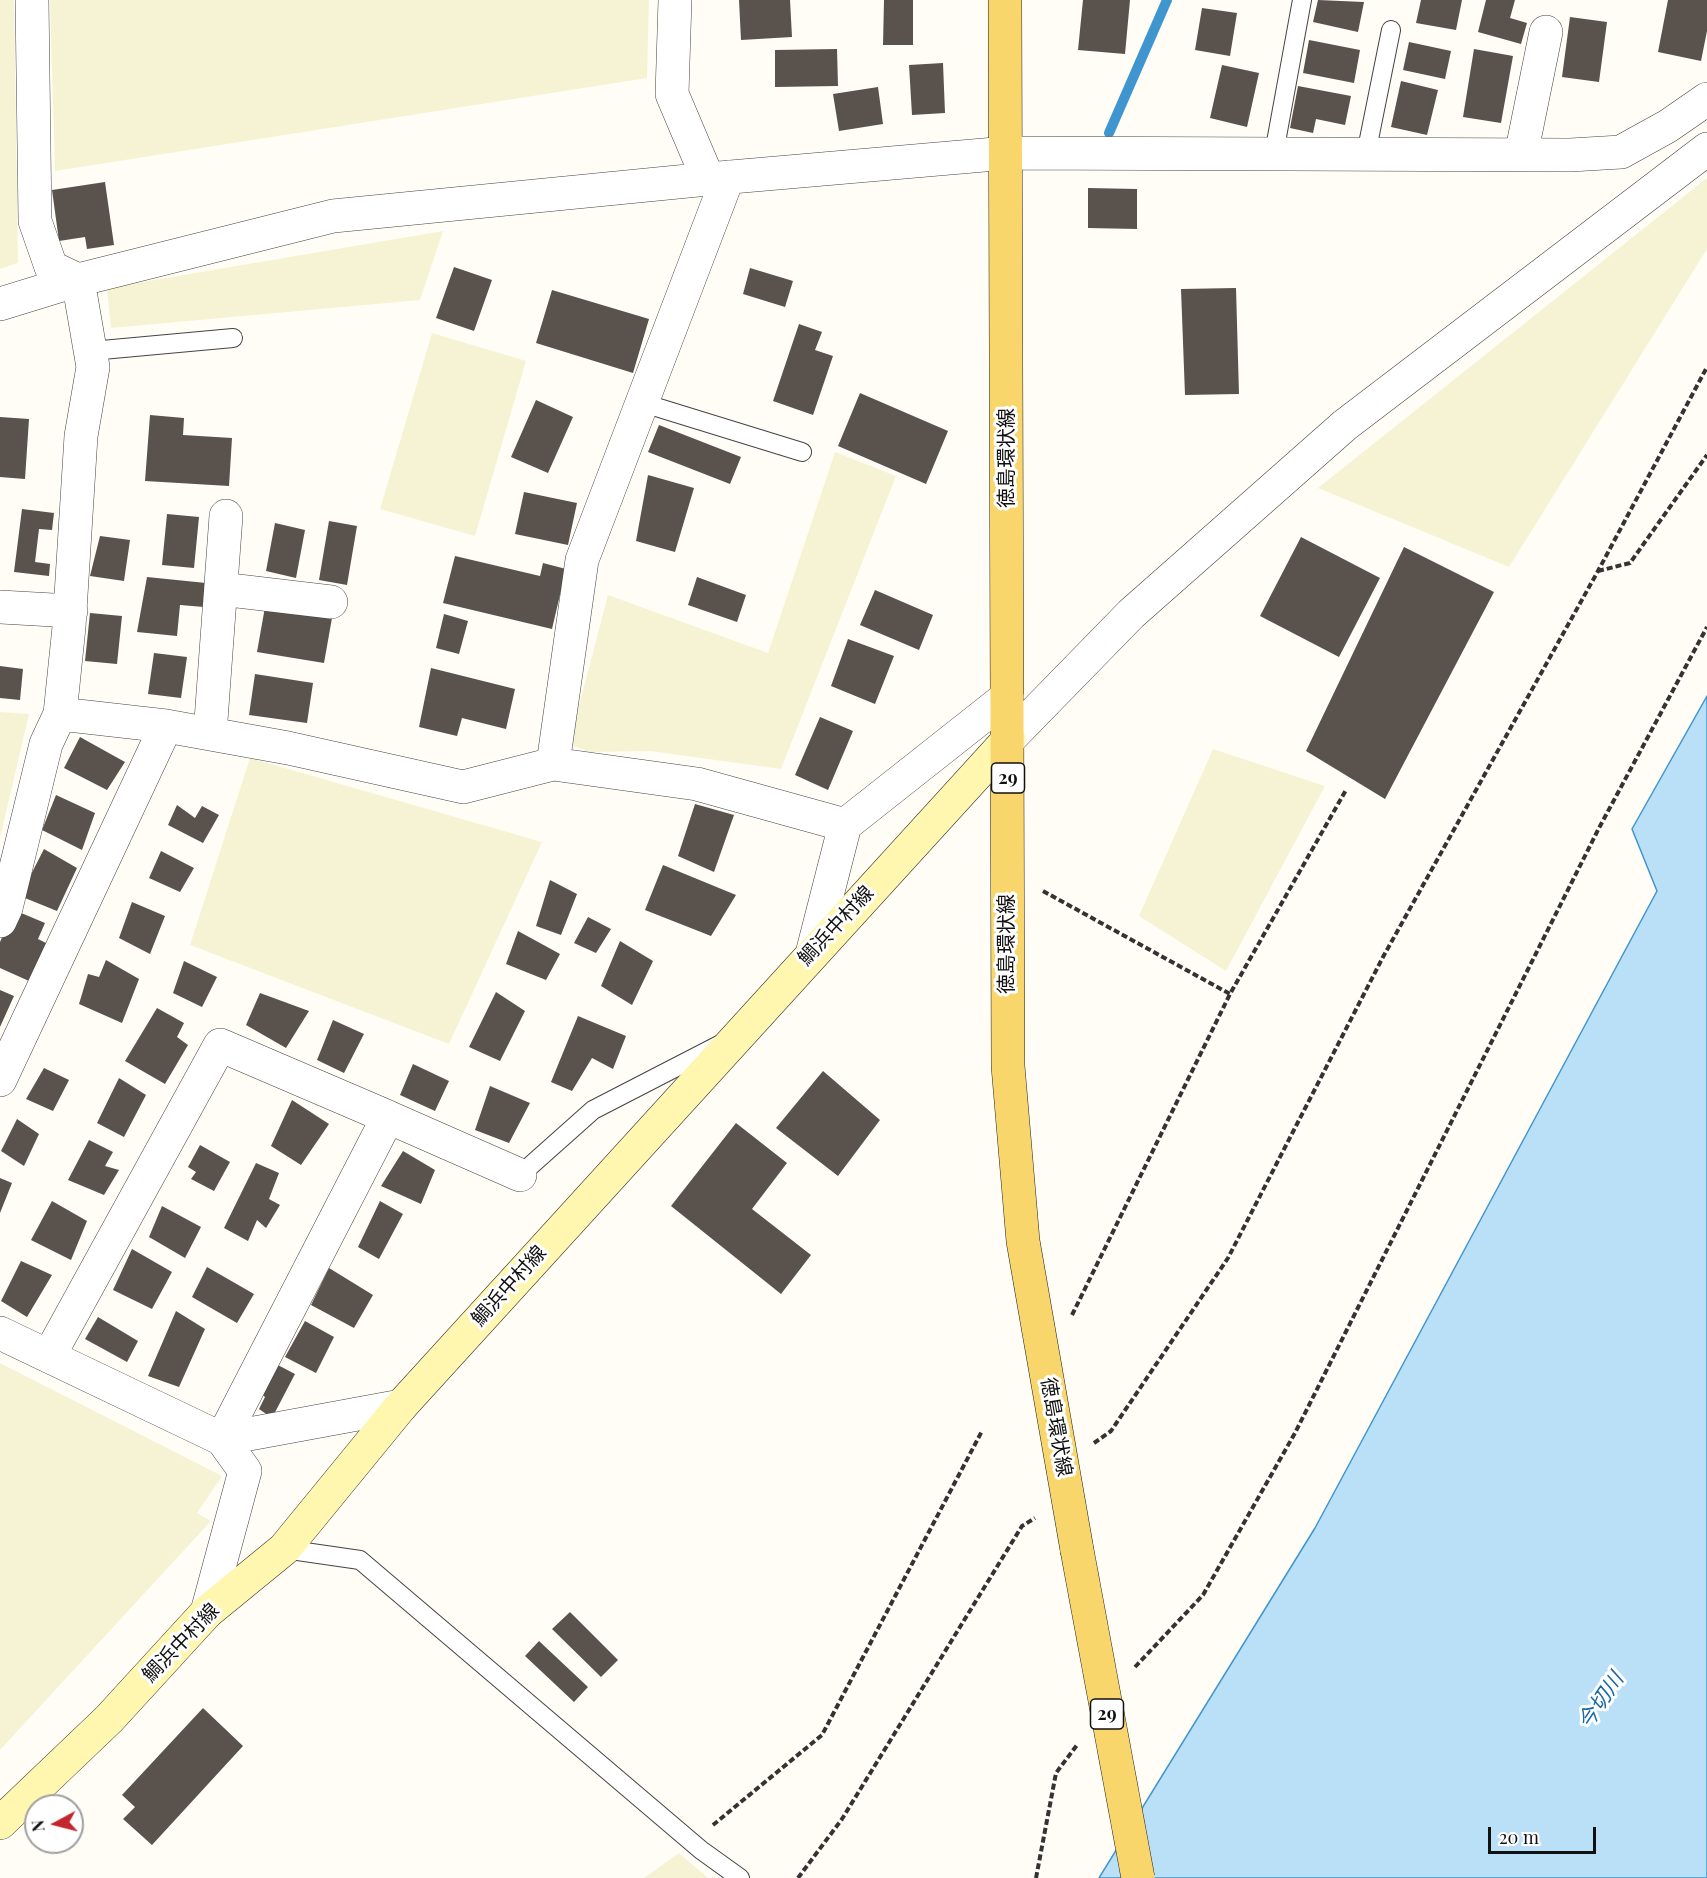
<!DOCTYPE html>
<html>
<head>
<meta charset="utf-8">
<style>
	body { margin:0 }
	#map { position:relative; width:1707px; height:1878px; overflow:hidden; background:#fffdf5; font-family:"Playfair Display",serif }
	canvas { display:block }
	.north { position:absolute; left:24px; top:1794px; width:60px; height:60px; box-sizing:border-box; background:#fff; border:2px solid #a0a0a0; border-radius:50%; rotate:263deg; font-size:16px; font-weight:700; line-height:24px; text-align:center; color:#111 }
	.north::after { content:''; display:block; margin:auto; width:21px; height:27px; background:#c4262e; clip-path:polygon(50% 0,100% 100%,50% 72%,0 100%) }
	.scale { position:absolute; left:1488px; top:1827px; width:108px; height:27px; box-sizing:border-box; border:3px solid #111; border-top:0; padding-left:8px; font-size:18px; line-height:21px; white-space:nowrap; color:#111; -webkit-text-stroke:4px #fff; paint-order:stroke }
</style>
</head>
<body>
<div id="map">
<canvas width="1707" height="1878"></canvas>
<div class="north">N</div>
<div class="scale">20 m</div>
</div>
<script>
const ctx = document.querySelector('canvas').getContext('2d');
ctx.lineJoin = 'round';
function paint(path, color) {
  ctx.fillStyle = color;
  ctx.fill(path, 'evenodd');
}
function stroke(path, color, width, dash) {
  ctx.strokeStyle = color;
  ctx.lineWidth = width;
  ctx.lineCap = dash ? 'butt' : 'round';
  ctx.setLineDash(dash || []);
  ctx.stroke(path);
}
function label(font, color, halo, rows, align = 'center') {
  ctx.font = font + ' "Playfair Display","Noto Sans JP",serif';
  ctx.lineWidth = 6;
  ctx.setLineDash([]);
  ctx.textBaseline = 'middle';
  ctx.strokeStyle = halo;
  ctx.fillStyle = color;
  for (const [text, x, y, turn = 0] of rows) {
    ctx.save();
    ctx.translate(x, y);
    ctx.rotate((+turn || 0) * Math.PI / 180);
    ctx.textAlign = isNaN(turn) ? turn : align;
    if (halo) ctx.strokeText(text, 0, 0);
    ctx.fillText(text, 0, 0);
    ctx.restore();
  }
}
paint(new Path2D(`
	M0,0H14L18,263L0,269Z
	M50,0H649L647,78L55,171Z
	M1707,178V249L1509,567L1318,488Z
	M443,231L420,300L111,328L107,288Z
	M432,333L526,361L475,536L380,509Z
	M835,452L896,476L781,769L650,751L589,752L569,744L608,595L768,653Z
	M0,712L29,714L0,838Z
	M1213,749L1325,786L1226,971L1139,916Z
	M250,758L542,842L449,1044L190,945Z
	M0,1363L222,1476L197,1513L211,1521L0,1750Z
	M679,1853L708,1878H644Z`), '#f6f3d4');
const water = new Path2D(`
	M1707,696V1878H1099L1315,1528L1657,891L1632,829Z`);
paint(water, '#b9e0f7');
stroke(water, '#3f96cf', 1.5);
stroke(new Path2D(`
	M1109,133L1167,0`), '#3f96cf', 10);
paint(new Path2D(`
	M739,0H790L792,37L741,40Z
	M884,0H913V45H883Z
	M1083,0H1130L1125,54L1078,50Z
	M1318,0L1364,2L1358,32L1313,22Z
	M1421,0H1462L1456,30L1416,23Z
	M1486,0H1515L1510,18L1527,23L1521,44L1478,32Z
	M1668,0H1707V31L1701,61L1658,52Z
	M1202,8L1237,13L1230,56L1195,50Z
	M1570,17L1607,22L1599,82L1562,77Z
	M1309,40L1360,50L1354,83L1303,73Z
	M1409,42L1451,51L1445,79L1403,70Z
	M837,49L838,86L775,87V50Z
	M1474,49L1513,56L1501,123L1463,117Z
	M943,63L945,113L912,115L909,65Z
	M1222,65L1259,73L1247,127L1210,118Z
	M1401,81L1438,90L1427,135L1391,127Z
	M1298,86L1351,96L1345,125L1316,119L1313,133L1290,128Z
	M878,87L883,124L839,131L833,94Z
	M105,182L114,245L87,249L85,237L59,241L52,190Z
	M1088,188L1137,189V229L1088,228Z
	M454,267L492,280L474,331L436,318Z
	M750,268L793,281L785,307L743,294Z
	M1236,288L1239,394L1185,395L1181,289Z
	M552,290L649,319L633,373L536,343Z
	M799,324L822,332L815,350L833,356L813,415L773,401Z
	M860,393L948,431L926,484L838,446Z
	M536,400L573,417L548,473L511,457Z
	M150,415L184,418L183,435L232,438L229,486L145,481Z
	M0,417L29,419L25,479L0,477Z
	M659,425L741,457L730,484L648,452Z
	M648,475L694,488L675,552L636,541Z
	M524,492L577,503L568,545L515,534Z
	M22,509L54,513L52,530L39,529L35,562L50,564L49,576L14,572Z
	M167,514L199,517L194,568L162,565Z
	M329,521L357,526L347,585L319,580Z
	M275,523L305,530L296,578L266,571Z
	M100,536L130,540L124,581L90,576Z
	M1301,537L1380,578L1339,657L1260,616Z
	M1404,547L1494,592L1385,799L1306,751Z
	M455,556L540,576L543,563L566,569L552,629L443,603Z
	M147,577L206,583L204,607L180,605L177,636L137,632Z
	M697,577L746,595L737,622L688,605Z
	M875,590L933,615L919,650L860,625Z
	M265,607L332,618L324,663L257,652Z
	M90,613L122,616L117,664L85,661Z
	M444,614L468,621L459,654L436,648Z
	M848,639L894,656L875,704L831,686Z
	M154,653L187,657L181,698L148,694Z
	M0,666L23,669L20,700L0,698Z
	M431,668L515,689L506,729L462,718L457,736L419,727Z
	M255,674L313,683L307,723L249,715Z
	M820,717L853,731L828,790L795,775Z
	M80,737L125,762L107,790L64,768Z
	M56,795L95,813L82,850L42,830Z
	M695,804L734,815L714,872L678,856Z
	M177,805L195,818L202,806L219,815L203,843L168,825Z
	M44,849L77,868L57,911L20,896Z
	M161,851L194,868L180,892L149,878Z
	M663,865L736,895L711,936L645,910Z
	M550,880L577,894L561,935L536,926Z
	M132,902L165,916L150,954L119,938Z
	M14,910L45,923L38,939L46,943L29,981L0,968V942Z
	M588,917L611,929L596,953L574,943Z
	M518,931L560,954L546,980L506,964Z
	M620,941L653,961L632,1005L601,986Z
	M106,960L139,979L122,1023L79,1004L88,974L99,977Z
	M184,961L217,977L202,1007L173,993Z
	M0,990L14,996L0,1027Z
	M496,992L525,1011L500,1061L469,1047Z
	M260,993L309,1011L286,1048L246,1025Z
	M157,1008L184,1023L177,1037L188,1045L165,1084L125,1061Z
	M578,1016L626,1036L613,1069L592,1058L572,1091L551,1082Z
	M333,1020L364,1034L344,1073L317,1060Z
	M413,1064L449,1081L435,1111L400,1095Z
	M44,1068L69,1080L53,1111L26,1099Z
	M823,1071L880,1120L838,1176L776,1128Z
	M119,1078L146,1095L124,1137L97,1123Z
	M490,1086L530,1103L509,1143L475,1130Z
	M292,1100L329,1124L301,1165L271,1146Z
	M17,1119L39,1134L24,1166L1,1151Z
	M736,1123L787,1163L752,1209L811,1255L781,1294L671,1206Z
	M89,1140L113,1152L105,1166L119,1170L104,1195L68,1180Z
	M200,1145L230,1162L214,1191L191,1179L196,1172L188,1167Z
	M403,1151L435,1170L421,1204L381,1186Z
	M256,1163L279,1173L269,1199L280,1205L266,1228L257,1220L248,1241L224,1228Z
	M0,1178L12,1183L0,1213Z
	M52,1201L87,1221L71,1260L31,1240Z
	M380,1201L403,1214L379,1259L358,1247Z
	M162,1206L201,1227L185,1258L149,1237Z
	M132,1249L172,1272L152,1309L113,1290Z
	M21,1261L52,1275L27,1317L1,1301Z
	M207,1267L254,1294L237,1323L192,1297Z
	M329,1268L373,1295L354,1328L311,1305Z
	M176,1311L205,1329L179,1387L148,1376Z
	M98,1317L138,1341L127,1362L85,1339Z
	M305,1321L334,1337L316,1373L285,1357Z
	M274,1363L295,1374L272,1418L259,1409L265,1397L258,1390Z
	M570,1612L618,1660L601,1677L552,1629Z
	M539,1641L588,1687L574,1702L525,1656Z
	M203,1708L243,1746L152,1845L123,1819L135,1807L122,1795Z`), '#5a524d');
const service = new Path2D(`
	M1274,153L1302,0
	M1366,154L1391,30
	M91,351L233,338
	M643,403L802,452
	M520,1175L593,1110L721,1044
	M284,1549L360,1560L701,1850L740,1878`);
const minor = new Path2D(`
	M32,0L35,221L51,267L78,280
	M675,0L672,94L708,179
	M1521,155L1546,32
	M78,280L93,367L81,436L69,627L60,714L166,726L288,748L463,787L553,764L697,784L845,825L813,950
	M0,304L78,280L333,216L708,179L1007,153L1570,155L1621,152L1668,126L1707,99
	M221,589L331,602
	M0,607L71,611
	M210,734L226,516
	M553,764L582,560L728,177
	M845,825L1007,697
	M0,921L6,908L46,744L60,714
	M0,1080L166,726
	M388,1117L520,1175
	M0,1333L222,1439L401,1406
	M49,1356L220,1045L388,1117L222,1439L245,1471L207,1612`);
const tertiary = new Path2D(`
	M1009,739L1131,614L1345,425L1707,149`);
const secondary = new Path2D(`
	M0,1823L109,1719L207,1612L284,1549L401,1406L1009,739`);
const primary = new Path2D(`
	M1005,0L1008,1066L1023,1241L1077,1550`);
stroke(service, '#444', 20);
stroke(minor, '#444', 34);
stroke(tertiary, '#444', 34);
stroke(secondary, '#333', 34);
stroke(primary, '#222', 34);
stroke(new Path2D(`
	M1598,571L1630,563L1707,455
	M1043,891L1230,994
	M1072,1315L1230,994L1346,790
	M1094,1443L1111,1431L1228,1258L1383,957L1598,571L1707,367
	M1135,1667L1203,1595L1295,1433L1599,828L1707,627
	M713,1825L822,1735L982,1431
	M798,1878L842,1819L1022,1526L1035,1518
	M1036,1878L1056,1773L1077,1745`), '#333', 4, [6, 3]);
stroke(service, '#fff', 18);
stroke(minor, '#fff', 33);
stroke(tertiary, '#fff', 33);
stroke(secondary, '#fff6b0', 33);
stroke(primary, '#f9d66b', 33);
const primaryBridge = new Path2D(`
	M1077,1550L1138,1878`);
stroke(primaryBridge, '#222', 34, []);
stroke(primaryBridge, '#f9d66b', 33);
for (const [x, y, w] of [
	[1008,778,33],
	[1107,1714,33]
]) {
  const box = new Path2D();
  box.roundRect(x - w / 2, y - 15, w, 30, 4.5);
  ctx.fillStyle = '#fff';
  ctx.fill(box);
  stroke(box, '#111', 1.5);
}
label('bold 18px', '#111', null, [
	["29",1008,778],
	["29",1107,1714]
]);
label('20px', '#111', '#fff', [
	["徳島環状線",1007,458,-90],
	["鯛浜中村線",836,926,-47],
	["徳島環状線",1007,944,-90],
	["鯛浜中村線",509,1286,-48],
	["徳島環状線",1056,1427,80],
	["鯛浜中村線",181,1643,-46]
]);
label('italic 21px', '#1768a6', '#fff', [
	["今切川",1601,1701,-56]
]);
</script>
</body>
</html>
